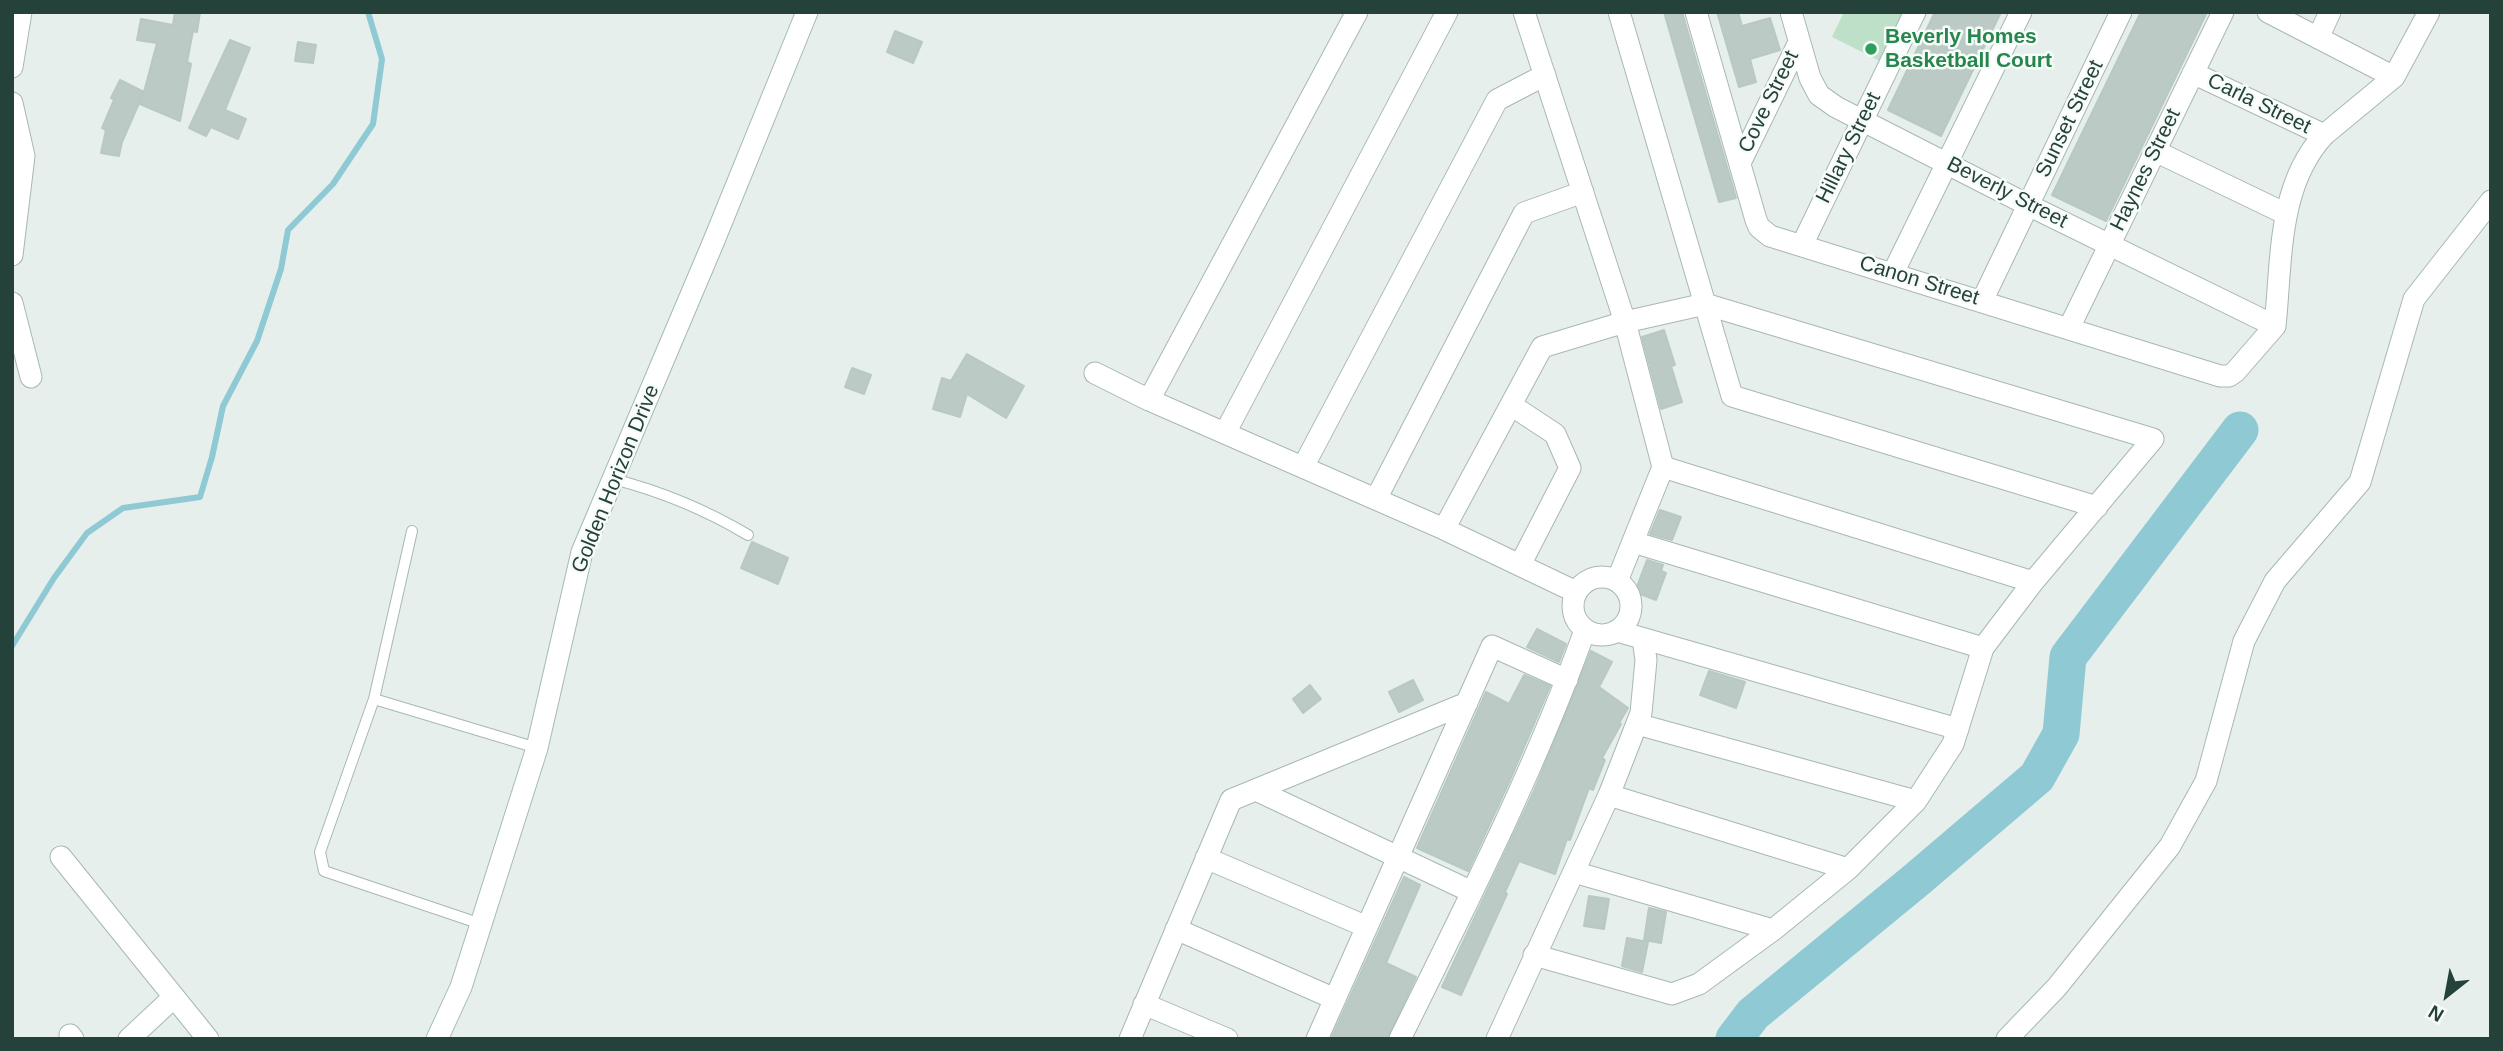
<!DOCTYPE html>
<html>
<head>
<meta charset="utf-8">
<style>
	body { margin:0 }
	#map { position:relative; width:2503px; height:1051px; overflow:hidden; background:#e6efeb; font-family:Helvetica,sans-serif }
	canvas { display:block }
	.frame { position:absolute; inset:0; border:14px solid #24423a; pointer-events:none }
	.north { position:absolute; left:2412px; top:960px; width:70px; height:70px; -webkit-text-stroke:5px #f7fbf9; paint-order:stroke; rotate:211deg; font-size:19px; font-weight:700; line-height:28px; text-align:center; color:#24423a }
	.north::after { content:''; display:block; margin:auto; width:24px; height:32px; background:#24423a; clip-path:polygon(50% 0,100% 100%,50% 72%,0 100%) }
</style>
</head>
<body>
<div id="map">
<canvas width="2503" height="1051"></canvas>
<div class="frame"></div>
<div class="north">N</div>
</div>
<script>
const ctx = document.querySelector('canvas').getContext('2d');
ctx.lineJoin = 'round';
function paint(path, color) {
  ctx.fillStyle = color;
  ctx.fill(path, 'evenodd');
}
function stroke(path, color, width, dash) {
  ctx.strokeStyle = color;
  ctx.lineWidth = width;
  ctx.lineCap = dash ? 'butt' : 'round';
  ctx.setLineDash(dash || []);
  ctx.stroke(path);
}
function label(font, color, halo, rows, align = 'center') {
  ctx.font = font + ' Helvetica,sans-serif';
  ctx.lineWidth = 5;
  ctx.setLineDash([]);
  ctx.textBaseline = 'middle';
  ctx.strokeStyle = halo;
  ctx.fillStyle = color;
  for (const [text, x, y, turn = 0] of rows) {
    ctx.save();
    ctx.translate(x, y);
    ctx.rotate((+turn || 0) * Math.PI / 180);
    ctx.textAlign = isNaN(turn) ? turn : align;
    if (halo) ctx.strokeText(text, 0, 0);
    ctx.fillText(text, 0, 0);
    ctx.restore();
  }
}
paint(new Path2D(`
	M1844,12H1905L1880,61L1832,37Z`), '#bfe0c8');
stroke(new Path2D(`
	M12,646L54,578L87,533L123,508L200,497L212,457L223,406L257,341L281,269L288,230L333,184L373,124L382,59L368,12`), '#8ec9d4', 6);
stroke(new Path2D(`
	M1734,1039L1753,1014L1915,881L2037,777L2061,734L2068,657L2240,430`), '#8ec9d4', 37);
const building = new Path2D(`
	M175,12H200L197,32L193,31L187,62L191,64L180,121L140,104L143,94L122,142L119,156L101,153L106,130L102,128L114,100L111,98L120,80L144,92L157,43L137,40L141,19L173,25Z
	M1664,12H1682L1736,198L1719,202Z
	M1717,12H1738L1742,26L1770,18L1780,50L1750,59L1756,82L1739,87Z
	M1935,12H2001L1941,136L1888,110Z
	M2141,12H2207L2106,221L2052,195Z
	M895,31L922,42L913,63L887,52Z
	M230,40L250,48L225,110L246,119L238,139L211,127L206,136L189,128Z
	M298,42L316,45L313,63L295,61Z
	M1664,330L1675,365L1671,366L1682,402L1661,409L1642,337Z
	M967,354L1024,386L1006,418L967,394L960,417L933,409L942,378L951,381Z
	M852,368L871,375L864,394L845,387Z
	M1660,510L1681,517L1672,540L1650,534Z
	M752,542L788,558L778,584L741,568Z
	M1647,560L1663,565L1661,571L1666,573L1656,600L1635,592Z
	M1537,629L1566,644L1559,662L1527,647Z
	M1591,651L1612,662L1599,687L1628,708L1619,723L1621,724L1602,758L1605,760L1593,790L1589,788L1570,840L1567,839L1555,874L1519,861L1505,892L1507,894L1461,995L1442,987L1534,791Z
	M1709,671L1745,682L1736,708L1700,695Z
	M1524,675L1550,686L1510,780L1468,871L1417,848L1486,692L1509,704Z
	M1413,680L1423,700L1399,712L1389,692Z
	M1310,685L1321,699L1303,713L1293,699Z
	M1404,877L1420,885L1386,963L1416,977L1387,1039H1331Z
	M1589,896L1609,899L1604,929L1584,926Z
	M1649,908L1666,912L1661,943L1644,940Z
	M1627,938L1648,942L1642,972L1622,966Z`);
paint(building, '#bbcac4');
stroke(building, '#b8c9c2', 2);
const lane = new Path2D(`
	M613,479C660,491 706,510 748,535
	M412,531L374,699L537,748
	M374,699L320,852L324,871L481,924`);
const street = new Path2D(`
	M1357,12L1149,400L1444,529L1576,592
	M1524,12L1625,322L1663,467L1617,581
	M1619,12L1732,396L2097,507
	M1696,12L1756,220L1759,227L1770,236L2220,376H2229L2235,372L2275,326
	M1791,12L1810,78L1819,95L1836,107L2028,205L2275,326
	M2268,12L2394,77
	M2318,38L2330,12
	M12,67L21,12
	M2193,73L2324,135
	M12,103L24,156L12,255
	M2155,151L2286,214
	M1740,163L1799,42
	M1802,245L1915,12
	M1893,273L2021,12
	M1982,301L2121,12
	M12,303L31,377
	M2275,326C2282,261 2277,186 2324,135L2394,77L2429,12
	M2069,328L2223,12
	M1095,373L1149,400
	M1511,405L1555,434L1570,468L1520,565
	M1225,433L1447,12
	M1303,467L1497,100L1545,75
	M1663,467L2033,582
	M1376,499L1524,213L1583,192
	M1444,529L1542,347L1625,322L1705,304L2153,439L2033,582L1983,648L1953,744L1916,801L1848,869L1773,930L1699,984L1672,994L1534,955
	M1633,542L1983,648
	M1573 606a29 29 0 1 1 58 0a29 29 0 1 1-58 0Z
	M1617,631L1958,729
	M1637,724L1916,801
	M1256,790L1472,892
	M1609,795L1848,869
	M61,857L208,1039
	M1206,858L1367,927
	M1574,872L1773,930
	M1176,929L1335,999
	M1144,1004L1227,1039
	M70,1035L73,1039
	M129,1039L174,997
	M1130,1039L1231,800L1467,703
	M1317,1039L1492,646L1567,680
	M1400,1039C1466,905 1535,770 1585,630
	M1497,1039L1609,795L1641,713L1646,660L1643,639
	M2007,1039L2057,987L2170,846L2206,781L2244,641L2275,581L2360,482L2414,299L2491,201`);
const secondary = new Path2D(`
	M437,1039L461,987L537,748L582,552L713,243L807,12`);
stroke(lane, '#a8b8b2', 12);
stroke(street, '#a8b8b2', 23);
stroke(secondary, '#a4bbb3', 23);
stroke(lane, '#fff', 10);
stroke(street, '#fff', 21);
stroke(secondary, '#fff', 21);
for (const [x, y, r, color] of [
	[1871,49,7,"#2e9e5b"]
]) {
  const dot = new Path2D();
  dot.arc(x, y, r, 0, 2 * Math.PI);
  ctx.fillStyle = color;
  ctx.fill(dot);
  stroke(dot, '#f7fbf9', 2.5);
}
label('bold 21px', '#27864d', '#f7fbf9', [
	["Beverly Homes",1885,37],
	["Basketball Court",1885,61]
], 'left');
label('21px', '#24423a', '#f7fbf9', [
	["Cove Street",1769,102,-64],
	["Carla Street",2259,104,26],
	["Sunset Street",2070,119,-64],
	["Hillary Street",1849,148,-64],
	["Haynes Street",2146,170,-64],
	["Beverly Street",2007,193,27],
	["Canon Street",1919,281,17],
	["Golden Horizon Drive",616,479,-68]
]);
</script>
</body>
</html>
